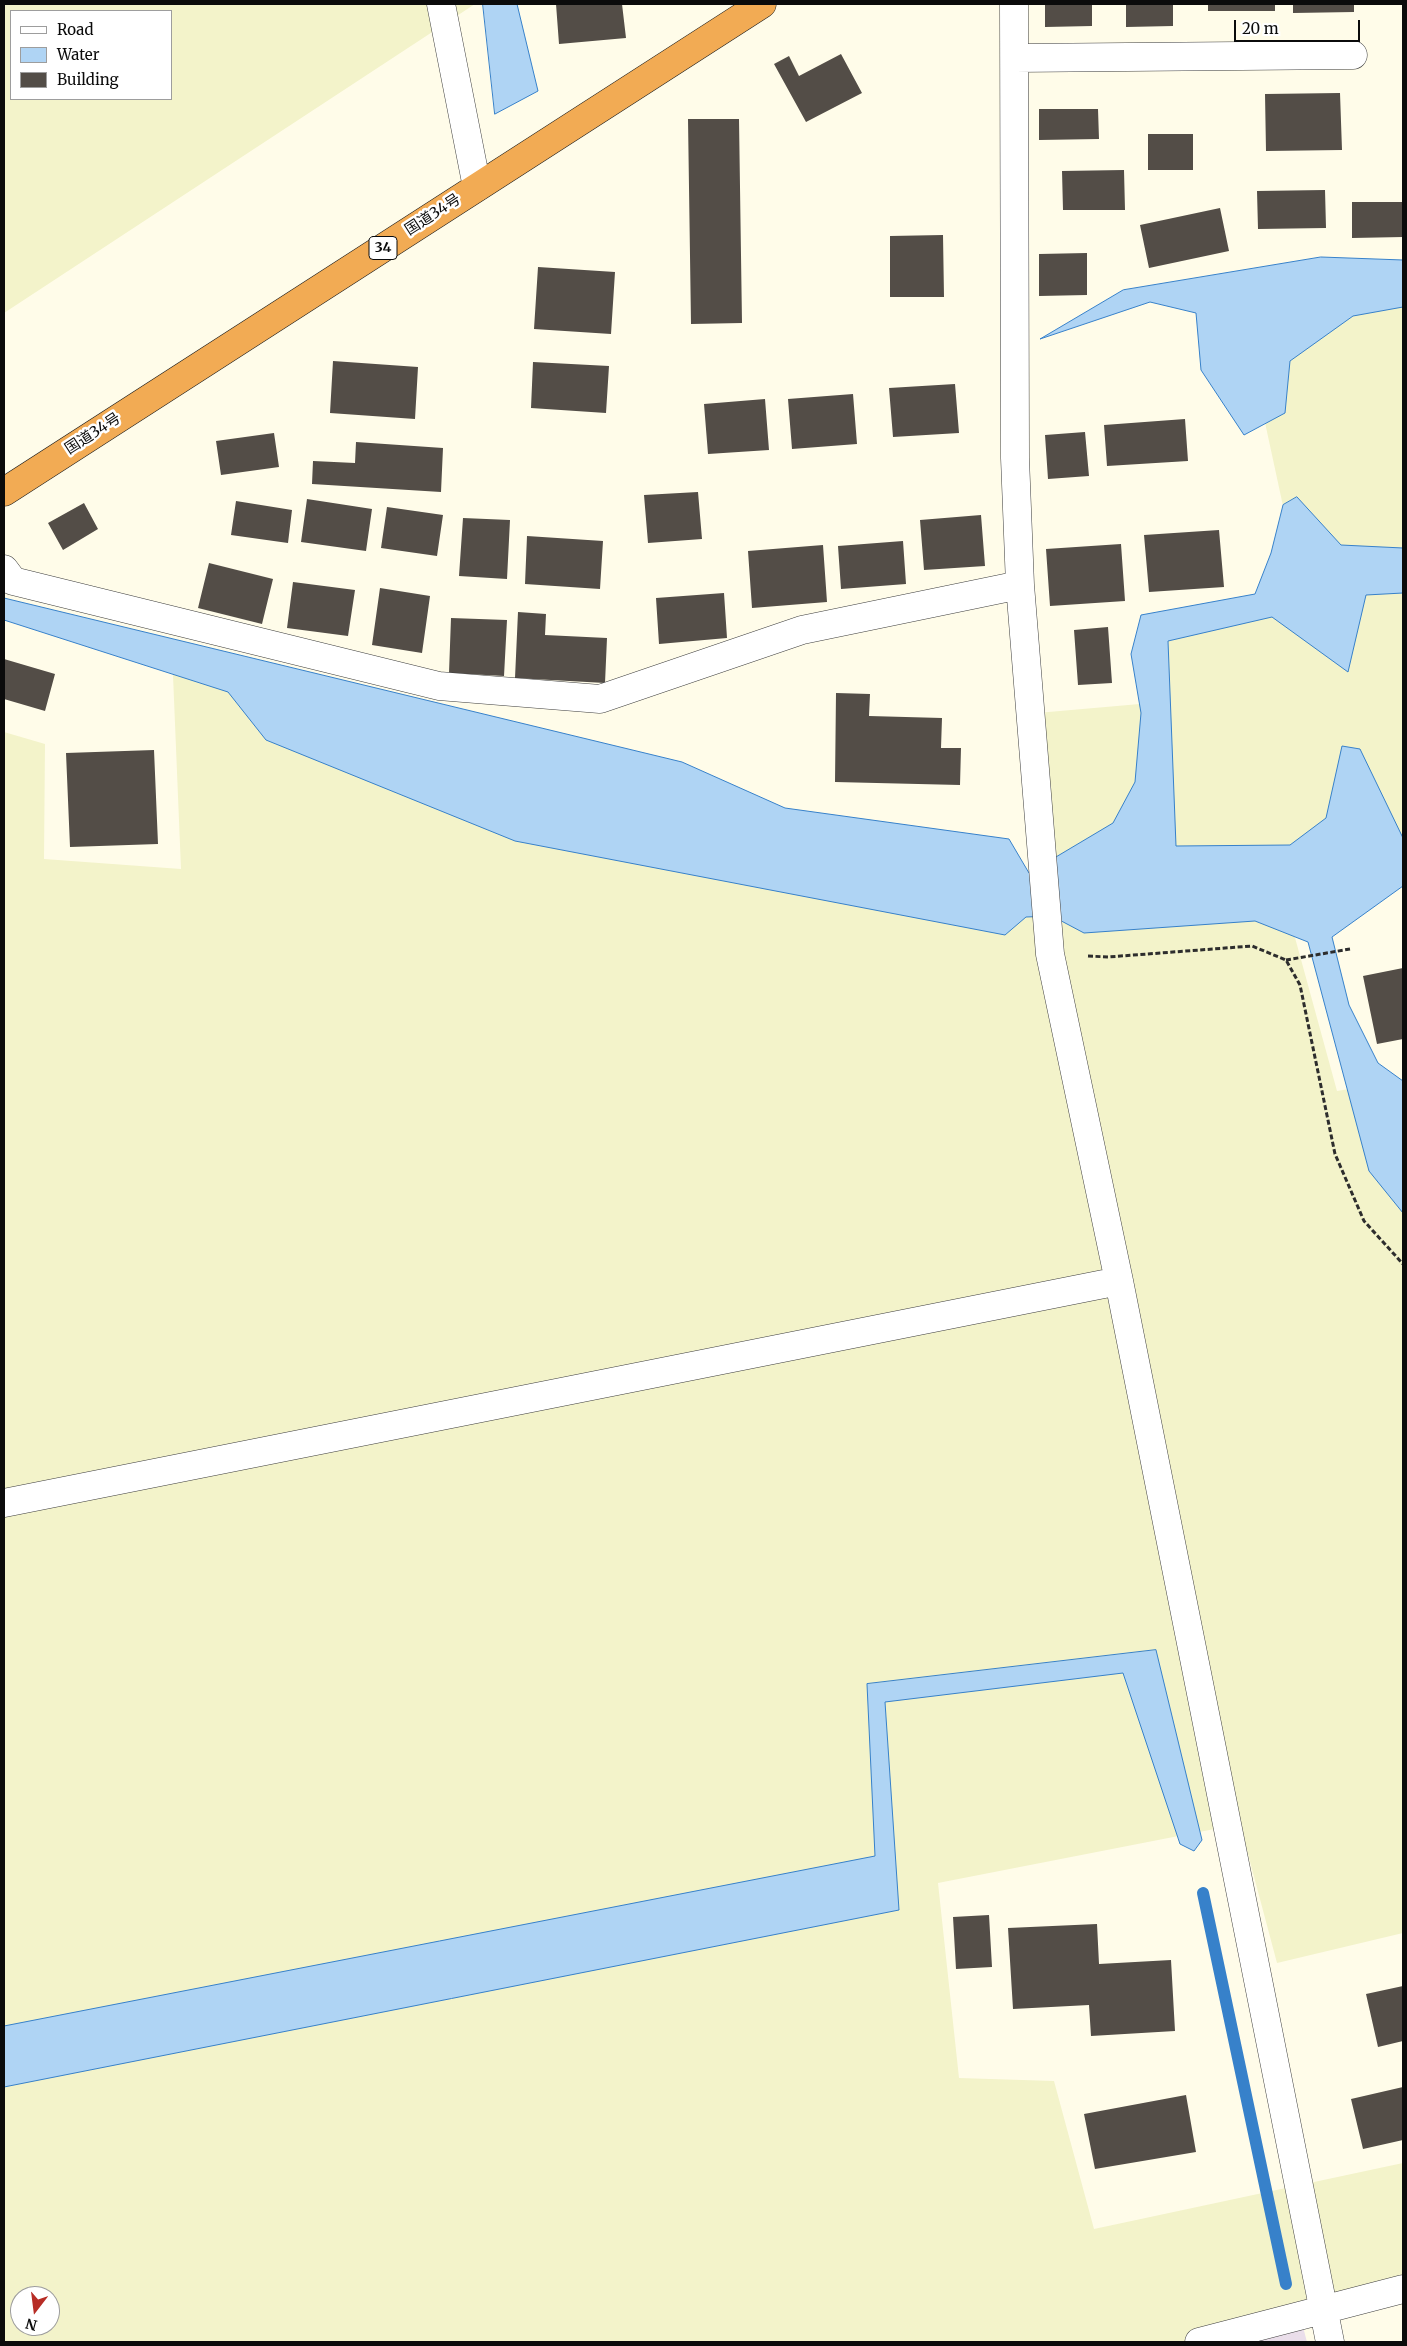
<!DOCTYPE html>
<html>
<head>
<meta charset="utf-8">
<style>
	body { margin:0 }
	#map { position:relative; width:1407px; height:2346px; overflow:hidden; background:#fffce9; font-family:Merriweather,serif }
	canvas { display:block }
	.frame { position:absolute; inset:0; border:5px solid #0b0b0b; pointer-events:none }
	.legend { position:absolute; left:10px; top:10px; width:162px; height:90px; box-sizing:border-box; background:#fff; border:1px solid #9d9d9d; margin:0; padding:6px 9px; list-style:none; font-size:15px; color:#0b0b0b }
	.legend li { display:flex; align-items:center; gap:10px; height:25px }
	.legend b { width:25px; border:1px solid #9d9d9d }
	.north { position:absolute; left:10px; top:2286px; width:50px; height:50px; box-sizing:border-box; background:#fff; border:1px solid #9d9d9d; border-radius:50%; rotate:195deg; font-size:14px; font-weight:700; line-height:20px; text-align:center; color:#0b0b0b }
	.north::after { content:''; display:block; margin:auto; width:18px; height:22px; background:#b72d26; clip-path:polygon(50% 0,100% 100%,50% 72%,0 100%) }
	.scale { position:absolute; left:1234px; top:20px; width:126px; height:22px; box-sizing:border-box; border:2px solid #0b0b0b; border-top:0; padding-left:6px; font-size:15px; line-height:18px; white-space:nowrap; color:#0b0b0b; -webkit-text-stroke:4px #fff; paint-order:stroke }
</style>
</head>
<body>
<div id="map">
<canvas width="1407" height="2346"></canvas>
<div class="frame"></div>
<ul class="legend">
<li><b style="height:6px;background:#fff"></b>Road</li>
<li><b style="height:14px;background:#afd4f4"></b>Water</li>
<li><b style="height:14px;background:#534d47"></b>Building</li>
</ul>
<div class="north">N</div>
<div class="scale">20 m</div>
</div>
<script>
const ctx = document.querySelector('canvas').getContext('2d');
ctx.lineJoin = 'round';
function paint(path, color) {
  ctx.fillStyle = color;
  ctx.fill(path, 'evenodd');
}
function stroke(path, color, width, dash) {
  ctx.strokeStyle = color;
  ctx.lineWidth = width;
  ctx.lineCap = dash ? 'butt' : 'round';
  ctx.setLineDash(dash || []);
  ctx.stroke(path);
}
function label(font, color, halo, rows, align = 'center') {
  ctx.font = font + ' Merriweather,"Noto Sans JP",serif';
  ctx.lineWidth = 5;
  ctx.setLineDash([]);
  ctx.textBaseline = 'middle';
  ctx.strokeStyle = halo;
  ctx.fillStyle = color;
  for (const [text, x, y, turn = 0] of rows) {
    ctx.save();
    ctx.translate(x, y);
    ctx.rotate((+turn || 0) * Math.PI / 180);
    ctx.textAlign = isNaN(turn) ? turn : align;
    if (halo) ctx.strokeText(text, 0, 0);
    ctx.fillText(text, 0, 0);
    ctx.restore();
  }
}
paint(new Path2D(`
	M1303,2327L1307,2342H1246Z`), '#eadeea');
paint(new Path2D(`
	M4,4H475L4,313ZM11,11H171V99H11Z
	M1403,284V844L1291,923L1337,1091L1403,1080V1933L1277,1963L1240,1824L938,1883L959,2078L1054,2081L1094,2229L1403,2163V2302L1246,2342H4V732L45,744L44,859L181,869L172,651L1057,891L1037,713L1151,703L1144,638L1302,594L1239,302ZM20,2296H50V2326H20Z`), '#f3f3ca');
const water = new Path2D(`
	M483,4H517L538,91L495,114Z
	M1321,257L1403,260V307L1353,316L1290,361L1285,413L1244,435L1201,370L1196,313L1150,302L1040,339L1123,290Z
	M1297,497L1341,545L1403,548V593L1366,595L1348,672L1272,617L1168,641L1176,846L1290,845L1326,818L1342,746L1360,749L1403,838V886L1332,937L1349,1005L1378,1063L1403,1081V1213L1369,1171L1308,942L1255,921L1084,933L1052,916L1026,917L1005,935L515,841L266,740L228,692L4,620V598L682,762L785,808L1009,839L1029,873L1113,823L1135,782L1141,713L1131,654L1141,615L1255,594L1271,553L1283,505Z
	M1156,1650L1202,1840L1194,1851L1180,1844L1123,1673L885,1702L899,1910L4,2087V2026L875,1856L867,1684Z`);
paint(water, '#afd4f4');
stroke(water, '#3781ca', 1);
stroke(new Path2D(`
	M1203,1893L1286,2284`), '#3781ca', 12);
paint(new Path2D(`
	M556,4H622L626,38L559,44Z
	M1045,4H1092V26L1045,27Z
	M1126,4H1173V26L1126,27Z
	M1208,4H1275V11H1208Z
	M1293,4H1354V12L1293,13Z
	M841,54L862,93L806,122L774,64L789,56L799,76Z
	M1340,93L1342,150L1266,151L1265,94Z
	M1039,109H1098L1099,139L1039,140Z
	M688,119H739L742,323L691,324Z
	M1148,134H1193V170H1148Z
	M1124,170L1125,210H1063L1062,171Z
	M1325,190L1326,228L1258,229L1257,191Z
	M1352,202H1403V237L1352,238Z
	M1220,208L1229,251L1149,268L1140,225Z
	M943,235L944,297H890V236Z
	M1087,253V295L1039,296V254Z
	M538,267L615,272L611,334L534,329Z
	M333,361L418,367L415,419L330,413Z
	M533,362L609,366L606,413L531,408Z
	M955,384L959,433L893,437L889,388Z
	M853,394L857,444L792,449L788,399Z
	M765,399L769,450L708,454L704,404Z
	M1185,419L1188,461L1107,466L1104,425Z
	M1085,432L1089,476L1048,479L1045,435Z
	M274,433L279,467L221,475L216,441Z
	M356,442L443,448L441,492L312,484L313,461L355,463Z
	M698,492L702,539L648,543L644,495Z
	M307,499L372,509L366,551L301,542Z
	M236,501L292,510L288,543L231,535Z
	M84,503L98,529L63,550L48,523Z
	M387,507L443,515L437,556L381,548Z
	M981,515L985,566L924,570L920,520Z
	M463,518L510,520L507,579L459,576Z
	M1219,530L1224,587L1149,592L1144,535Z
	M527,536L603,541L600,589L525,584Z
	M903,541L906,584L841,589L838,546Z
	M1121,544L1125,601L1050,606L1046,549Z
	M823,545L827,602L752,608L748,551Z
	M209,563L273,579L262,624L198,608Z
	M293,582L355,590L348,636L287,628Z
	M380,588L430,596L422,653L372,645Z
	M724,593L727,638L659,644L656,598Z
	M518,612L546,614L545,635L607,638L605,683L515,678Z
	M451,618L507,620L504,676L449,673Z
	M1108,627L1112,683L1078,685L1074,630Z
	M4,659L55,674L45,711L4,699Z
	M836,693L870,694L869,716L942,718L941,748H961L960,785L835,782Z
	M154,750L158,844L70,847L66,753Z
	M1403,968V1039L1377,1044L1363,976Z
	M989,1915L992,1967L956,1969L953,1917Z
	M1097,1924L1099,1964L1171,1960L1175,2031L1091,2036L1089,2005L1013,2009L1008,1928Z
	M1403,1986V2041L1378,2047L1366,1994Z
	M1403,2087V2140L1363,2149L1351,2099Z
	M1186,2095L1196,2152L1095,2169L1084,2114Z`), '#534d47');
const street = new Path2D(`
	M441,4L477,187
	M1014,4L1015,458L1020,585L1050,954L1119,1281L1330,2342
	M1015,58L1353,55
	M4,569L13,581L439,686L600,699L802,630L1020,585
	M4,1503L1119,1281
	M1199,2342L1403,2289`);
const highway = new Path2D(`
	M4,492L762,4`);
stroke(street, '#3e3e3e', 29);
stroke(highway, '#1c1c1c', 29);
stroke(new Path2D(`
	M1088,956L1108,957L1252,946L1286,960L1300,985L1335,1154L1364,1221L1403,1264
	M1286,960L1350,949`), '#2d2d2d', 3, [5, 2.5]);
stroke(street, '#fff', 28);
stroke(highway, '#f2ab54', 28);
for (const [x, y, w] of [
	[383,248,28]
]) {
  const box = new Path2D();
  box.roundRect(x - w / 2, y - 11.5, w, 23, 4);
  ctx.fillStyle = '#fff';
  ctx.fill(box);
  stroke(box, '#0b0b0b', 1);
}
label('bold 14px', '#0b0b0b', null, [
	["34",383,248]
]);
label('15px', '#0b0b0b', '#fff', [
	["国道34号",433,215,-33],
	["国道34号",93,434,-33]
]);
</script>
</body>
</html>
